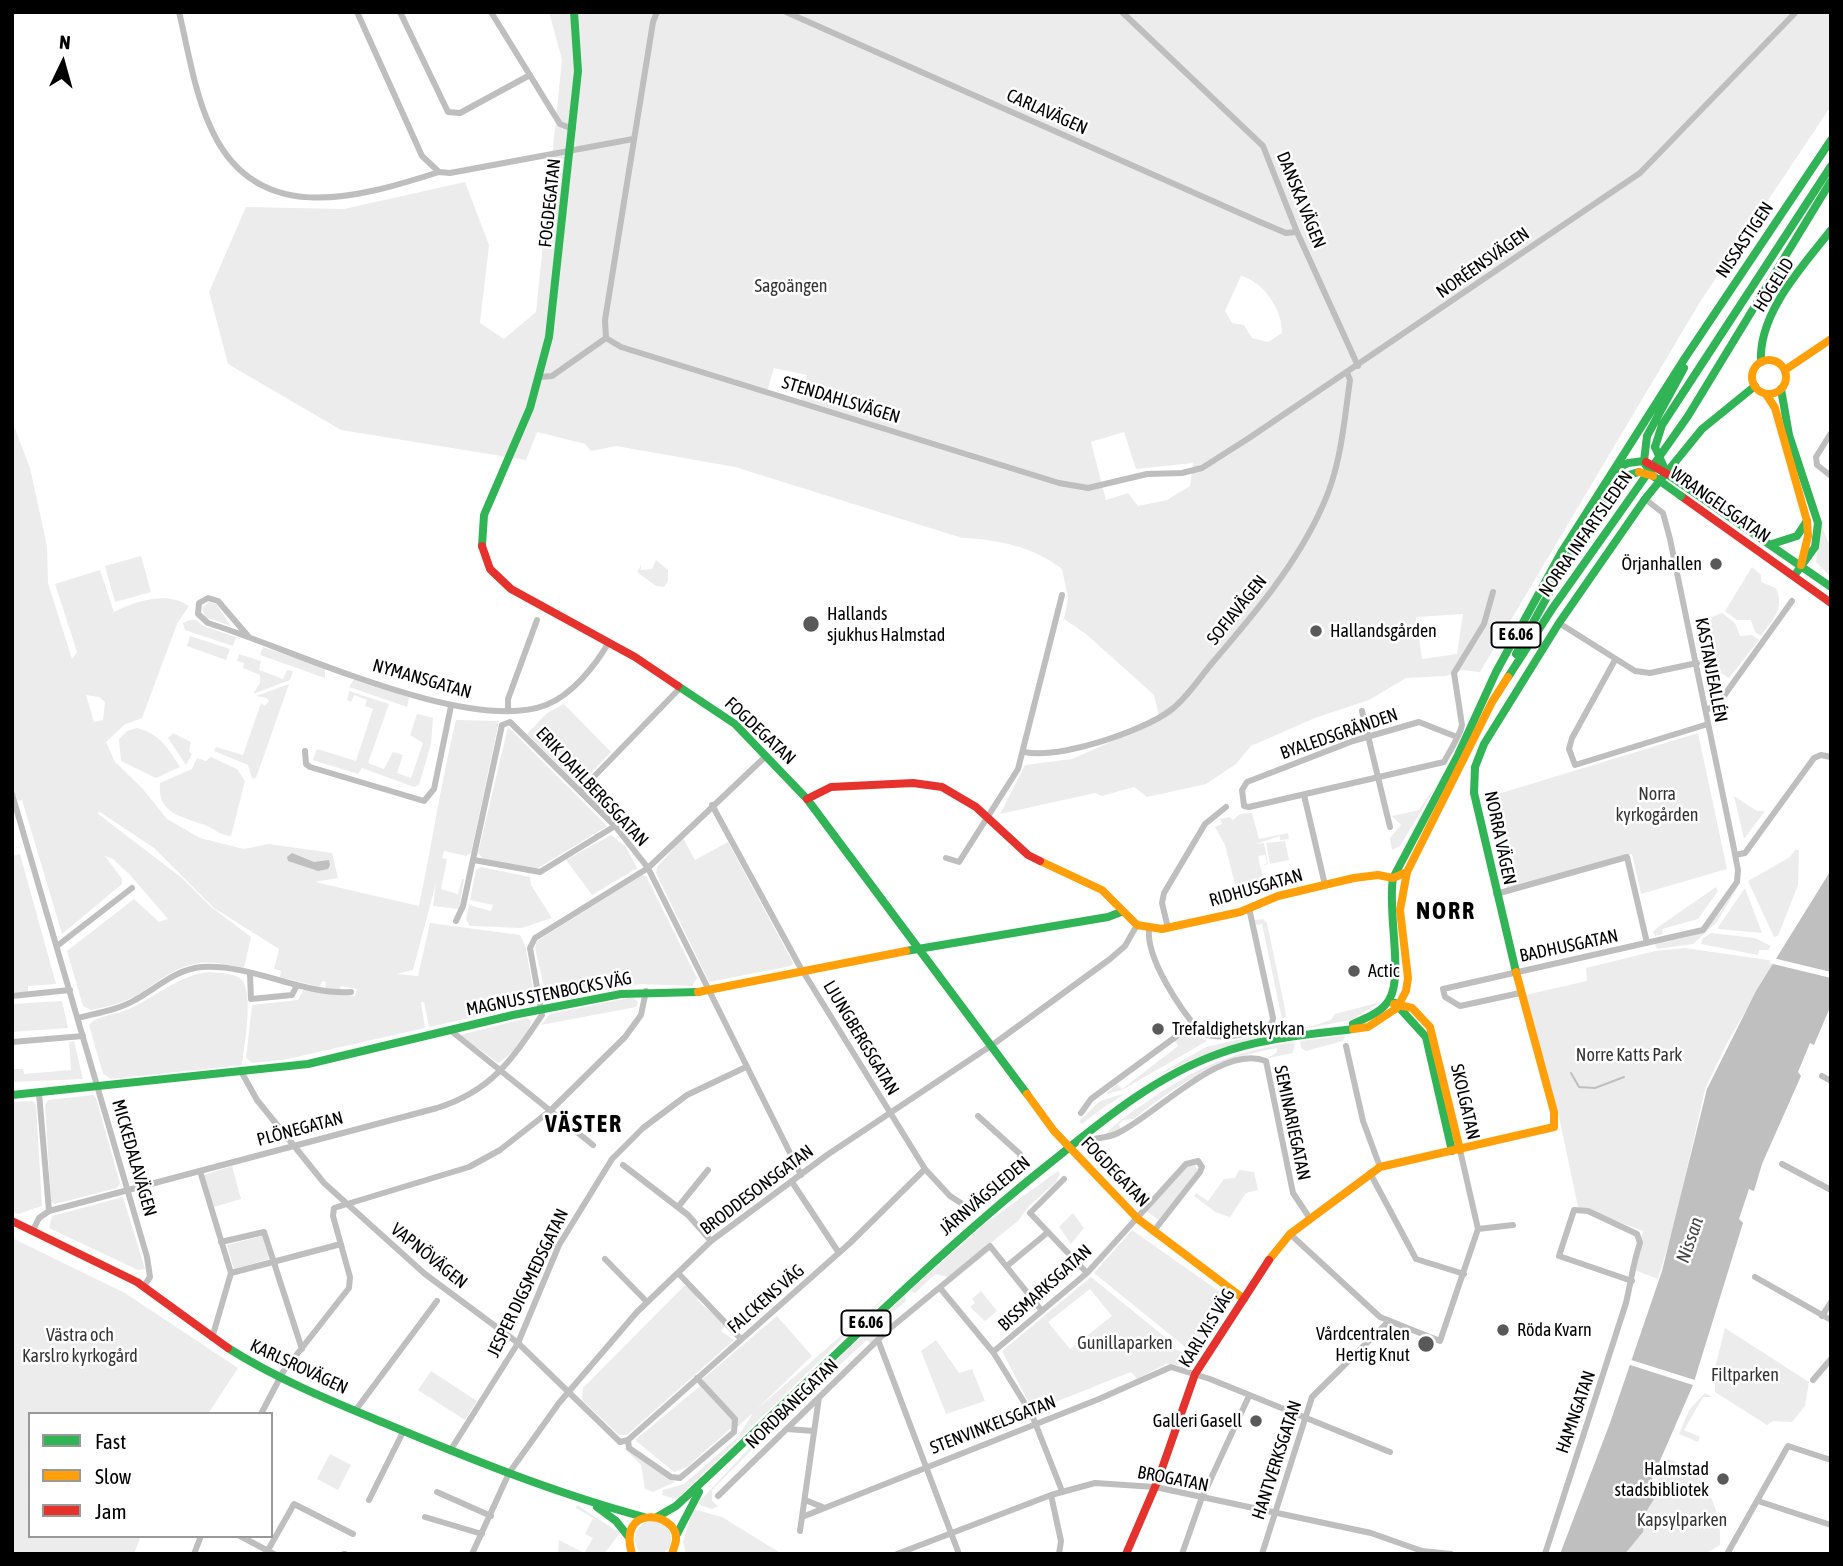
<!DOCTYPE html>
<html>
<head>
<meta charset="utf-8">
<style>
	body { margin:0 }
	#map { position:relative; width:1843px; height:1566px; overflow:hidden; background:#fff; font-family:"Asap Condensed",sans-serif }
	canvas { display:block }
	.frame { position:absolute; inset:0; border:14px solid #000; pointer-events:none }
	.legend { position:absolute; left:28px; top:1412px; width:245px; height:126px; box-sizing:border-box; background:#fff; border:2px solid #999; margin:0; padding:9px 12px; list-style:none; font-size:21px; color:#000 }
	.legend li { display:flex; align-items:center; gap:14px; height:35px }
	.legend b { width:35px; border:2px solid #999 }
	.north { position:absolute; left:28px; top:28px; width:70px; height:70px; -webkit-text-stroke:5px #fff; paint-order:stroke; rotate:5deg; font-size:19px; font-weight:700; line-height:28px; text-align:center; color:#000 }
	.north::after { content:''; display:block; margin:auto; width:24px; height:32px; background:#000; clip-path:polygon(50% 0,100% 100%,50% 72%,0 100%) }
</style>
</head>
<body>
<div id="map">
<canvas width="1843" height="1566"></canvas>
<div class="frame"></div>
<ul class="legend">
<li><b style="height:9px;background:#30b455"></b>Fast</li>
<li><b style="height:9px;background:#ff9f0a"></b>Slow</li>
<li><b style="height:9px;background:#e5322d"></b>Jam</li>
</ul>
<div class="north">N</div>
</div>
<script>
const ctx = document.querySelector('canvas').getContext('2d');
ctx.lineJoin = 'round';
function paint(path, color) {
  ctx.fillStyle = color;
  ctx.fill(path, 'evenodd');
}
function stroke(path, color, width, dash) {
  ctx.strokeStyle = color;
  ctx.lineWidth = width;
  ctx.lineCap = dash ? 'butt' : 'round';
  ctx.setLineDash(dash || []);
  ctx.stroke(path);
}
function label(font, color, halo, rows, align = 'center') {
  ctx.font = font + ' "Asap Condensed",sans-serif';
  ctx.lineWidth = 5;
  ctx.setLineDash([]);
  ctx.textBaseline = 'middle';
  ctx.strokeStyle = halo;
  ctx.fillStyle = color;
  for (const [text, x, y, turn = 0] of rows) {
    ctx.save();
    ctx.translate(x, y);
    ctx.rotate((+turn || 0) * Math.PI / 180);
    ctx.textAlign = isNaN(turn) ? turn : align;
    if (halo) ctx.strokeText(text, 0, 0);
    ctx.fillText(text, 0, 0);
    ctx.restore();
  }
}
paint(new Path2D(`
	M549,12H1831V106L1700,302L1480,672L1462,670L1446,676L1406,678L1369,700L1315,718L1251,746L1236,764L1206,784L1147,797L1134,787L1102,796L1095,793L1000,814L1025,765L1072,759L1160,720L1154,695L1086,634L1064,619L1068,598L1062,569C1034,547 997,539 962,538L735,467L616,446L591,451L585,444L537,432L526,460L341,430L228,364L209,292L246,207L344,209L465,182L489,245L480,323L504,339L536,312L562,60ZM1241,276C1264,282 1282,309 1282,333L1268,342L1252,338L1244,325L1232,323L1225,311ZM774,368L807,375L800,401L767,391ZM1124,432L1136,469L1193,463L1190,486L1167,500L1138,506L1128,493L1106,500L1091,442ZM1463,614L1457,654L1422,659L1416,617Z
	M12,421L30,468L47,546L48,583L72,659L77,652L55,584L100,570L114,612C137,600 168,591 189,606L177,624L142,718L124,725L106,742L115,762L142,788L167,819L200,838L244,849L269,844L332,853L338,878L315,882L419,906C432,844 441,782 456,720L499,721L471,853L466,856L444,851L442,858L447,859L441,889L458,894L462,879H464L459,909L433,906L436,883L413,970L396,974L418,976L430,923L520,935L525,945L535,999L532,1004L429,1027L424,1002H421L425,1028L283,1060L252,1063L246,1058L252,1005L298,1000L303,990L355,996L357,989L341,986L339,991L325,988L326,982L322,981L320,987L280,977L281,971L274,969L279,949L214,908L154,848L100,812L97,813L182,878L210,906L251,937L244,968C228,965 211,960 195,964C173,968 155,984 137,995C123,1003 107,1007 91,1010L83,1006L67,951L134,899L159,922L168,919L130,875L113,859L105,856L122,879V884L62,934L22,800L18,801L12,787ZM86,695L99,697L105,702L103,720L94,722Z
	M1820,522L1831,549V577L1816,562Z
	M141,556L151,592L115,602L105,566Z
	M656,560L668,570V581L664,587L656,586L637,572L641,565V570L652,569Z
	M1752,567L1761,575V582L1776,588C1785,608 1774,618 1761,636L1755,632L1751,620H1737L1725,611Z
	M209,602L216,604L231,626L205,617L202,608Z
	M1722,613L1735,623L1740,636L1752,635L1759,640L1729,678L1707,664L1701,636L1707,631L1712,617Z
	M190,620H196L203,626L236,637L233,646L185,630L183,623Z
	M190,636L230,649L226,660L187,646Z
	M263,647L325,668V678L260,655Z
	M239,654L261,661L259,670L283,679L287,670L293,671L290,680L253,694L260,683V675L243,668L244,663L237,661Z
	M355,678L409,697L407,707L349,687Z
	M289,684L256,778L252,779L248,765L214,751L216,747L243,755L261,703L265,706L269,701L267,698L256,696Z
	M349,691L389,704L368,763L384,769L393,752L403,755L397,773L411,778L423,743L410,735L417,714L433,718L431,744L419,785L414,787L362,768L358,774L313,760L317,749L356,761L373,709L365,706L367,700L354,695L351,702L347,700Z
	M564,704L611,752L582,782H576L527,734L547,713Z
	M508,727L607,826L535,870L483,859L478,853Z
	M137,728C160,734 168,748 180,767L156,778L121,761L119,739L127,731Z
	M173,733L191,742L189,751L192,754L186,765L168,738Z
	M1698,733L1727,869L1641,894L1632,854L1506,889L1485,798Z
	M211,757L237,769L245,781L231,836C219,835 215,829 205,825C181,816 157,814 160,783L192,769L197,758L206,761Z
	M1443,775L1400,846L1392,850L1390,838L1401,825L1392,816L1419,810Z
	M1734,796L1757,811H1765L1744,839Z
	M1252,813L1259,839L1288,833L1289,839L1280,840V836L1256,844L1264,843L1268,864L1262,866L1267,863L1265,855L1258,856L1265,887L1239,900L1225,845L1215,827L1222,824L1220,819L1230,817L1233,820L1240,814Z
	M611,835L626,847L637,868L592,895L566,860Z
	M683,838L695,860L728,842L793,963L791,966L709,982L656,873L657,867Z
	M1285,841L1289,860L1270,864L1266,843Z
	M1795,850H1799L1798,885L1778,936L1774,937L1748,881L1790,857Z
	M20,854L56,984L28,986V992L12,993V856Z
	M481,867L530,877L531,885L552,918L522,928L470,926L466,920L469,905L491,911L493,905L470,900L476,870Z
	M642,875L646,876L697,978L692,986L640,984L547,1000L535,948L537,941Z
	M1740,883L1717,922L1693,944L1657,949L1655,944C1713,932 1707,930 1740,883Z
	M1716,887L1718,891L1698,919L1662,929L1663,934L1655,936L1653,932L1658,927Z
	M1745,888L1762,933L1718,929V927Z
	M1263,919L1267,923L1285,1009L1286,1016L1282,1019L1262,924L1256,925L1255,920Z
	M1711,933L1755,938L1771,946L1768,950H1759L1758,955L1701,944L1703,938Z
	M1685,948L1775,961L1727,1043L1705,1089L1675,1222L1658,1279L1632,1269L1643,1231L1578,1207L1559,1117L1525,995L1587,981L1586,968L1655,951Z
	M210,972C219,973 230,973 238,977C256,985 244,1047 242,1065L111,1079L103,1074L89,1025C96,1016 113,1015 124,1011C155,999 176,975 210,972Z
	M633,997L638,1002L636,1007L541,1025L550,1014Z
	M62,1001L68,1028L12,1032V1004Z
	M1381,1002L1350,1020L1299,1030L1331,1020L1335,1014Z
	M527,1018L531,1021C530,1034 510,1057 498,1063L460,1035Z
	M1282,1027L1292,1031C1216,1045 1143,1075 1082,1124L1079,1121L1100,1101L1126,1093L1206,1047L1267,1033Z
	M1186,1034H1194L1207,1041L1122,1090L1106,1094L1117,1084L1122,1089L1178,1046L1174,1040Z
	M1346,1035L1343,1041L1306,1051L1301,1048L1300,1041Z
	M74,1041L83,1079L12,1082V1069H23L24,1074L71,1070L69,1042Z
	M1293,1042L1292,1044L1295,1042L1293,1053L1268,1058L1277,1052V1048C1223,1057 1176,1084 1134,1119L1123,1120L1119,1124L1121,1130L1105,1135C1117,1121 1133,1111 1148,1101C1200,1065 1231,1053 1293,1042Z
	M93,1095L96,1098L120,1183L117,1188L55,1204L51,1202L45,1105L48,1100Z
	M32,1101L36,1104L42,1206L18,1214L12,1211V1102Z
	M1194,1163L1198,1170L1159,1220L1146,1211L1188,1165Z
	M232,1166L241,1199L214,1207L204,1175Z
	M1239,1170L1254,1172L1258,1190L1246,1193L1230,1217L1215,1212L1194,1196L1196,1193L1208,1201L1224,1179L1235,1178Z
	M1058,1171L1060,1174L1056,1182L1029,1206L1018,1221L948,1277L935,1274L915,1293L909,1291L986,1223Z
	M123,1197L145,1269L138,1270L49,1228L52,1216Z
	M1073,1213L1084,1228L1071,1244L1059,1227Z
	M1132,1230L1223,1294L1225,1305L1195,1348L1189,1350L1094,1273Z
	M262,1236L269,1259L234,1269L227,1245Z
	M12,1238L125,1293L238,1368L208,1414H30V1536H141L134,1554H12Z
	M1091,1277L1171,1342L1174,1349L1187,1354L1179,1365L1166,1364L1137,1379L1131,1372L1033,1411L1002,1351ZM1090,1289L1112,1316L1070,1349L1048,1322Z
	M684,1286H689L700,1298L697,1300L726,1325L721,1331L734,1340L627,1435H619L582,1400L583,1388Z
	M893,1290L689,1487L676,1499L662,1495L663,1490L684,1484L738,1437L753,1413L736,1428L732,1424L731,1428L687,1467L674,1472L635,1440L700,1386L698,1383L777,1316L812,1356L755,1411Z
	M981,1291L997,1311L985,1321L970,1307L975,1303L972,1299Z
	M905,1295L906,1301L879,1323L878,1336L871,1344L867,1340L814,1388L813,1393L791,1410L712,1490V1501L718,1506L712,1509L697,1504L786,1409Z
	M1725,1328L1809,1382L1805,1406L1792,1422L1773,1421L1767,1425L1715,1392V1367Z
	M936,1340L959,1373L972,1369L985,1401L946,1414L921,1351Z
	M431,1371L477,1401L465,1420L418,1390Z
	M1705,1393L1712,1397H1703L1684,1430L1700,1437L1698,1442L1679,1434L1689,1410Z
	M624,1448H625L675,1482L653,1492L645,1489L641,1465Z
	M330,1454L351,1465L338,1490L317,1479Z
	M1667,1459C1704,1468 1723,1511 1720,1545L1705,1554H1625L1643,1532L1646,1512Z
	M577,1505L620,1533L604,1554H558L559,1540L584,1553L593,1538L585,1534L593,1518L576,1508Z
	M693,1509L722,1517L782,1554H686L683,1542Z
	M635 1539a18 18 0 1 1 36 0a18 18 0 1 1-36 0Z`), '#ececec');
paint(new Path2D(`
	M292,853L314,862L329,860L330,865L328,869L318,871L288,861L287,857Z
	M1831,870V1005L1814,1045L1810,1043L1798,1072L1801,1076L1762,1164L1754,1191L1749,1189L1739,1219L1743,1223L1693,1385L1645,1495L1654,1499L1646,1512L1643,1532L1625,1554H1560L1610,1423L1662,1271L1707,1089L1756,991Z`), '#bfbfbf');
paint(new Path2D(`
	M1773,958L1831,972V978L1769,963Z
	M1628,1359L1698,1381L1696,1386L1627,1364Z`), '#fff');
stroke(new Path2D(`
	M1571,1073L1579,1087L1595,1088L1624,1077`), '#bfbfbf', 2);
stroke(new Path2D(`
	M179,12C188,49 194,91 210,126C254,228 355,199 439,172
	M357,12L422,156L439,172L450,173L633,139
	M400,12L448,112L460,113L530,75
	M491,12L560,124L573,129
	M786,12L1260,222L1286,233L1297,232
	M1122,12L1263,146L1297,232L1358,366
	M606,338L605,320L653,22L657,12
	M540,377L552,376L606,338L621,347L1059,483L1088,488L1147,474L1182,473L1202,468L1249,438L1640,173L1796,12
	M1831,433L1816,457L1817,465L1831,476
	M1559,623L1635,671L1650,673L1697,663
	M248,636L218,601L208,598L199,603L198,614L208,623C289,648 468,735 546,705C572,695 595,666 609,642
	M1615,660L1572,738L1569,749L1575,765L1708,724
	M508,709V699L537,620
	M1706,710L1718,704L1792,601
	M1362,711L1390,827
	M1457,737L1419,722L1353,741L1247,782L1242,790L1244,806L1249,807L1444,762C1450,750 1459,738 1462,725L1454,673L1484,624L1493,592
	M305,751L306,764L310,767L424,801L434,789L451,706
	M1024,752C1059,759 1142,732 1171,710C1187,698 1200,677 1213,662C1255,613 1297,564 1323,505C1341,466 1344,422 1350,380L1347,372
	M581,790L681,687
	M12,794L147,1257L150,1277L144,1286
	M1304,795L1325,885
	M712,805L799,965L925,1169L950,1196L967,1207L1021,1160L1020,1154L978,1116
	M1735,855L1745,853L1814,758L1821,755L1831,757
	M946,858L959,862L1018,769L1062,595
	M474,860L540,872L615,826
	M1496,894L1627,857L1647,943
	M456,921L463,906L502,725L510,722L615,826L648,868L801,1175
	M1168,928L1162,903L1164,893L1205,824L1226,807
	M1149,929C1146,959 1181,1010 1200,1032C1217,1041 1257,1035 1272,1023L1273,1018L1249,908
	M57,946L132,888
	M250,974L251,999L292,995L297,985
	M1520,993L1460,1006L1445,997L1443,989L1703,930L1737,882L1738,870L1733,844L1670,539L1663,513L1645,499
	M12,996L70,990
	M78,1018C97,1013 118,1010 135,1000C157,988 176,969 202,967C253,964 301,995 351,992
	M450,1030L593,1145
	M12,1042L83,1036
	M1346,1046L1363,1121L1380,1167
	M242,1073L257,1100L324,1183L425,1274L518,1343L620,1442L628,1440L850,1243L925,1169
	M1822,1076L1831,1081
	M39,1093L49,1211
	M1081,1113L1091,1099L1193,1024
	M1081,1143C1093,1137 1107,1139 1118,1133C1156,1115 1222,1043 1266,1061L1293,1193L1309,1217
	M1782,1164L1831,1190
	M623,1165L688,1215L711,1241
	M200,1171L231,1273L212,1338
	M1370,1173L1416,1259L1464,1274
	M1064,1179L1030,1213L1087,1273
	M792,1182L839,1253
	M678,1207L708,1170
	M1478,1229L1513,1225
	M33,1230L39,1218L49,1211L437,1108C491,1091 511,1061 542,1015L530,948L535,938L648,868L766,756
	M1290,1234L1380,1317L1440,1341L1478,1229L1460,1150
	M221,1242L264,1232L302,1349
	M605,1259L647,1302
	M1007,1266L1047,1233
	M231,1273L341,1244
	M678,1273L741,1339
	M1755,1277L1831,1320
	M940,1288L993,1352L1032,1415L1062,1491
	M1822,1316L1831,1302
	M878,1340L959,1554
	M993,1352L1087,1273L1186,1164L1198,1161L1202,1167L1200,1172L1153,1232
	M1813,1380L1831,1359
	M355,1411L437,1301
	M261,1414L283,1372L349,1288L350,1277L333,1216L334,1208L469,1167L500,1150L551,1110L625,1037L641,1015L646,991
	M787,1429L814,1431
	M628,1440L629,1448L671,1477L680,1478L734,1432L735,1419L697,1378
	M450,1451L518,1343L559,1245L612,1159L643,1128L687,1095L746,1067
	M437,1492L491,1516
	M1051,1495L1061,1541L1059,1554
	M718,1496L888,1330L990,1246L1042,1311
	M369,1500L403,1432
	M805,1500L825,1508
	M1758,1501L1831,1525
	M425,1517L482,1534
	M802,1517L1099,1399L1171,1367L1210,1379L1390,1452
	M800,1531L819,1397
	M240,1536L274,1554
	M268,1550L294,1504L353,1534
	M194,1554L201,1536
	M344,1554H345
	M472,1554L509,1473L559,1403L637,1312L711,1241L827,1155L995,1043L1110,959L1125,946L1137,925
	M897,1554L1051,1495L1095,1483L1155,1487L1371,1533L1422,1551L1451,1554
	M1182,1554L1201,1500L1249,1396
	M1262,1554L1312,1397L1388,1322
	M1545,1554L1626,1303C1631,1282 1633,1263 1640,1243L1637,1234L1588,1211L1574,1210L1559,1256L1632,1281
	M1727,1554L1788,1446L1831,1460`), '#bebebe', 6);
stroke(new Path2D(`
	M1761,362C1758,313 1803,266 1831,230
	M1781,389L1789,435L1818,523L1815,547L1794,576
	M1655,447L1662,425L1831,166
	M1615,470L1628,463L1644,461L1647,436L1684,368
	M1667,474L1831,587
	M1772,544L1797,536L1807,521
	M482,546L484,515L530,408L549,337L578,71L574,12
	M1516,654L1566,562L1613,487L1625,476L1639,472
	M1508,677L1552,609L1688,416L1831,181
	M678,686L735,724L807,799L1027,1094
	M906,951L1108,917L1121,912
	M1516,972L1474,793L1475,767L1484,744L1559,623L1645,499L1702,429L1755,386
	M1395,1003L1426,1037L1452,1151
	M1353,1024C1366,1018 1381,1013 1389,1000C1404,976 1387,912 1393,878L1458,755L1496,672L1561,553L1685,358L1831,140
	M12,1095L308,1064L513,1015L621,994L698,992
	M228,1348C277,1379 329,1400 382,1422C468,1458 554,1493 644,1517
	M597,1507L616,1521L628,1536
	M657,1517L676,1506C801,1391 917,1269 1050,1163C1102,1121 1154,1077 1218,1054C1260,1038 1308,1035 1353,1029
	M676,1536L699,1492`), '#30b455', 8);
stroke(new Path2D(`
	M1752 377a17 17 0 1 1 34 0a17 17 0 1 1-34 0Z
	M1785,370L1831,339
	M1766,394L1775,408L1807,521L1808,536L1801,565
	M1040,861L1102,890L1137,925L1162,929L1240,912L1278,896L1354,878L1378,875L1393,878L1407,872
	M698,992L906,951
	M1394,1004L1412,1008L1430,1027L1460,1150
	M1353,1029L1368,1027L1397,1008L1406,991L1408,978L1400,910L1407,872L1492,702L1508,677
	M1027,1094L1054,1131L1138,1219L1244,1299
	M1269,1260L1290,1234L1380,1167L1554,1127V1112L1516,972
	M632,1554C617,1504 675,1512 676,1537C677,1542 673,1549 672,1554`), '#ff9f0a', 8);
stroke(new Path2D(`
	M1681,496L1831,603
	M482,546L490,569L511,589L635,657L678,686
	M807,799L831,787L913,783L942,787L976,807L1028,855L1040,861
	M12,1221L137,1282L228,1348
	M1126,1554L1158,1480L1195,1374L1269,1260`), '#e5322d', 8);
stroke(new Path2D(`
	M1655,447L1667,474
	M1645,464L1653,476L1681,496`), '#30b455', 8);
stroke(new Path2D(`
	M1639,472L1653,476`), '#ff9f0a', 8);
stroke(new Path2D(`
	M1646,462L1667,474`), '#e5322d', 8);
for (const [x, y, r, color] of [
	[1716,564,7,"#595959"],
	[811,624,9,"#595959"],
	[1316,631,7,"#595959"],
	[1354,971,7,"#595959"],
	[1158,1029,7,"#595959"],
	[1503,1330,7,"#595959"],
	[1426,1344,9,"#595959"],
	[1256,1421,7,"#595959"],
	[1723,1479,7,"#595959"]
]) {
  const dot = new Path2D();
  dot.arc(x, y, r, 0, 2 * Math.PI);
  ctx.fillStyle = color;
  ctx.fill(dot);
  stroke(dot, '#fff', 2.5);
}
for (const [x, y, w] of [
	[1516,635,49],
	[866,1323,49]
]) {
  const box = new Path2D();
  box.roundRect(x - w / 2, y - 12.5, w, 25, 5);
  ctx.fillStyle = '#fff';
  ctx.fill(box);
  stroke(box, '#000', 2);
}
label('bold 16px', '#000', null, [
	["E 6.06",1516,635],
	["E 6.06",866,1323]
]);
label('18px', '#000', '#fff', [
	["CARLAVÄGEN",1047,112,24],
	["DANSKA VÄGEN",1301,200,68],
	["FOGDEGATAN",550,203,-84],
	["NISSASTIGEN",1745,240,-56],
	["NORÉENSVÄGEN",1483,263,-35],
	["HÖGELID",1774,285,-58],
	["STENDAHLSVÄGEN",841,400,17],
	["WRANGELSGATAN",1720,505,35],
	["NORRA INFARTSLEDEN",1586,534,-55],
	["SOFIAVÄGEN",1237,610,-51],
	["KASTANJEALLÉN",1711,670,79],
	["NYMANSGATAN",422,679,16],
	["FOGDEGATAN",760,731,43],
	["BYALEDSGRÄNDEN",1339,734,-19],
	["ERIK DAHLBERGSGATAN",592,787,47],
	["NORRA VÄGEN",1500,838,78],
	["RIDHUSGATAN",1256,888,-16],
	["BADHUSGATAN",1569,946,-12],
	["MAGNUS STENBOCKS VÄG",549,994,-11],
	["LJUNGBERGSGATAN",861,1038,59],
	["SKOLGATAN",1465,1102,77],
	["SEMINARIEGATAN",1292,1123,78],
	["PLÖNEGATAN",300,1129,-15],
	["MICKEDALAVÄGEN",134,1158,74],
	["FOGDEGATAN",1115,1172,46],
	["BRODDESONSGATAN",757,1190,-37],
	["JÄRNVÄGSLEDEN",985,1196,-40],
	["VAPNÖVÄGEN",429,1256,39],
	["JESPER DIGSMEDSGATAN",528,1283,-64],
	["BISSMARKSGATAN",1045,1288,-42],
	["FALCKENS VÄG",766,1299,-41],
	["KARL XI:S VÄG",1207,1328,-58],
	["KARLSROVÄGEN",299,1367,25],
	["NORDBANEGATAN",792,1404,-44],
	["HAMNGATAN",1576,1412,-71],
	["STENVINKELSGATAN",993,1425,-21],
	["HANTVERKSGATAN",1277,1460,-72],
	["BROGATAN",1173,1479,11]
]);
label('18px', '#333', '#fff', [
	["Sagoängen",791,286],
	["Norra",1657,794],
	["kyrkogården",1657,815],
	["Norre Katts Park",1629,1055],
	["Västra och",80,1335],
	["Karslro kyrkogård",80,1356],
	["Gunillaparken",1125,1343],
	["Filtparken",1745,1375],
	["Kapsylparken",1682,1520]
]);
label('18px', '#000', '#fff', [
	["Örjanhallen",1702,564,"right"],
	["Hallands",827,614],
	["sjukhus Halmstad",827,635],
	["Hallandsgården",1330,631],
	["Actic",1368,971],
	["Trefaldighetskyrkan",1172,1029],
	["Röda Kvarn",1517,1330],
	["Vårdcentralen",1410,1334,"right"],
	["Hertig Knut",1410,1355,"right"],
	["Galleri Gasell",1242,1421,"right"],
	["Halmstad",1709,1469,"right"],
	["stadsbibliotek",1709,1490,"right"]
], 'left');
label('italic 19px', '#444', '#fff', [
	["Nissan",1690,1240,-71]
]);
ctx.letterSpacing = '2px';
label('bold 24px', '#000', '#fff', [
	["NORR",1446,911],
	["VÄSTER",584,1124]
]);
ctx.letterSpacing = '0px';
</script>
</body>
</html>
